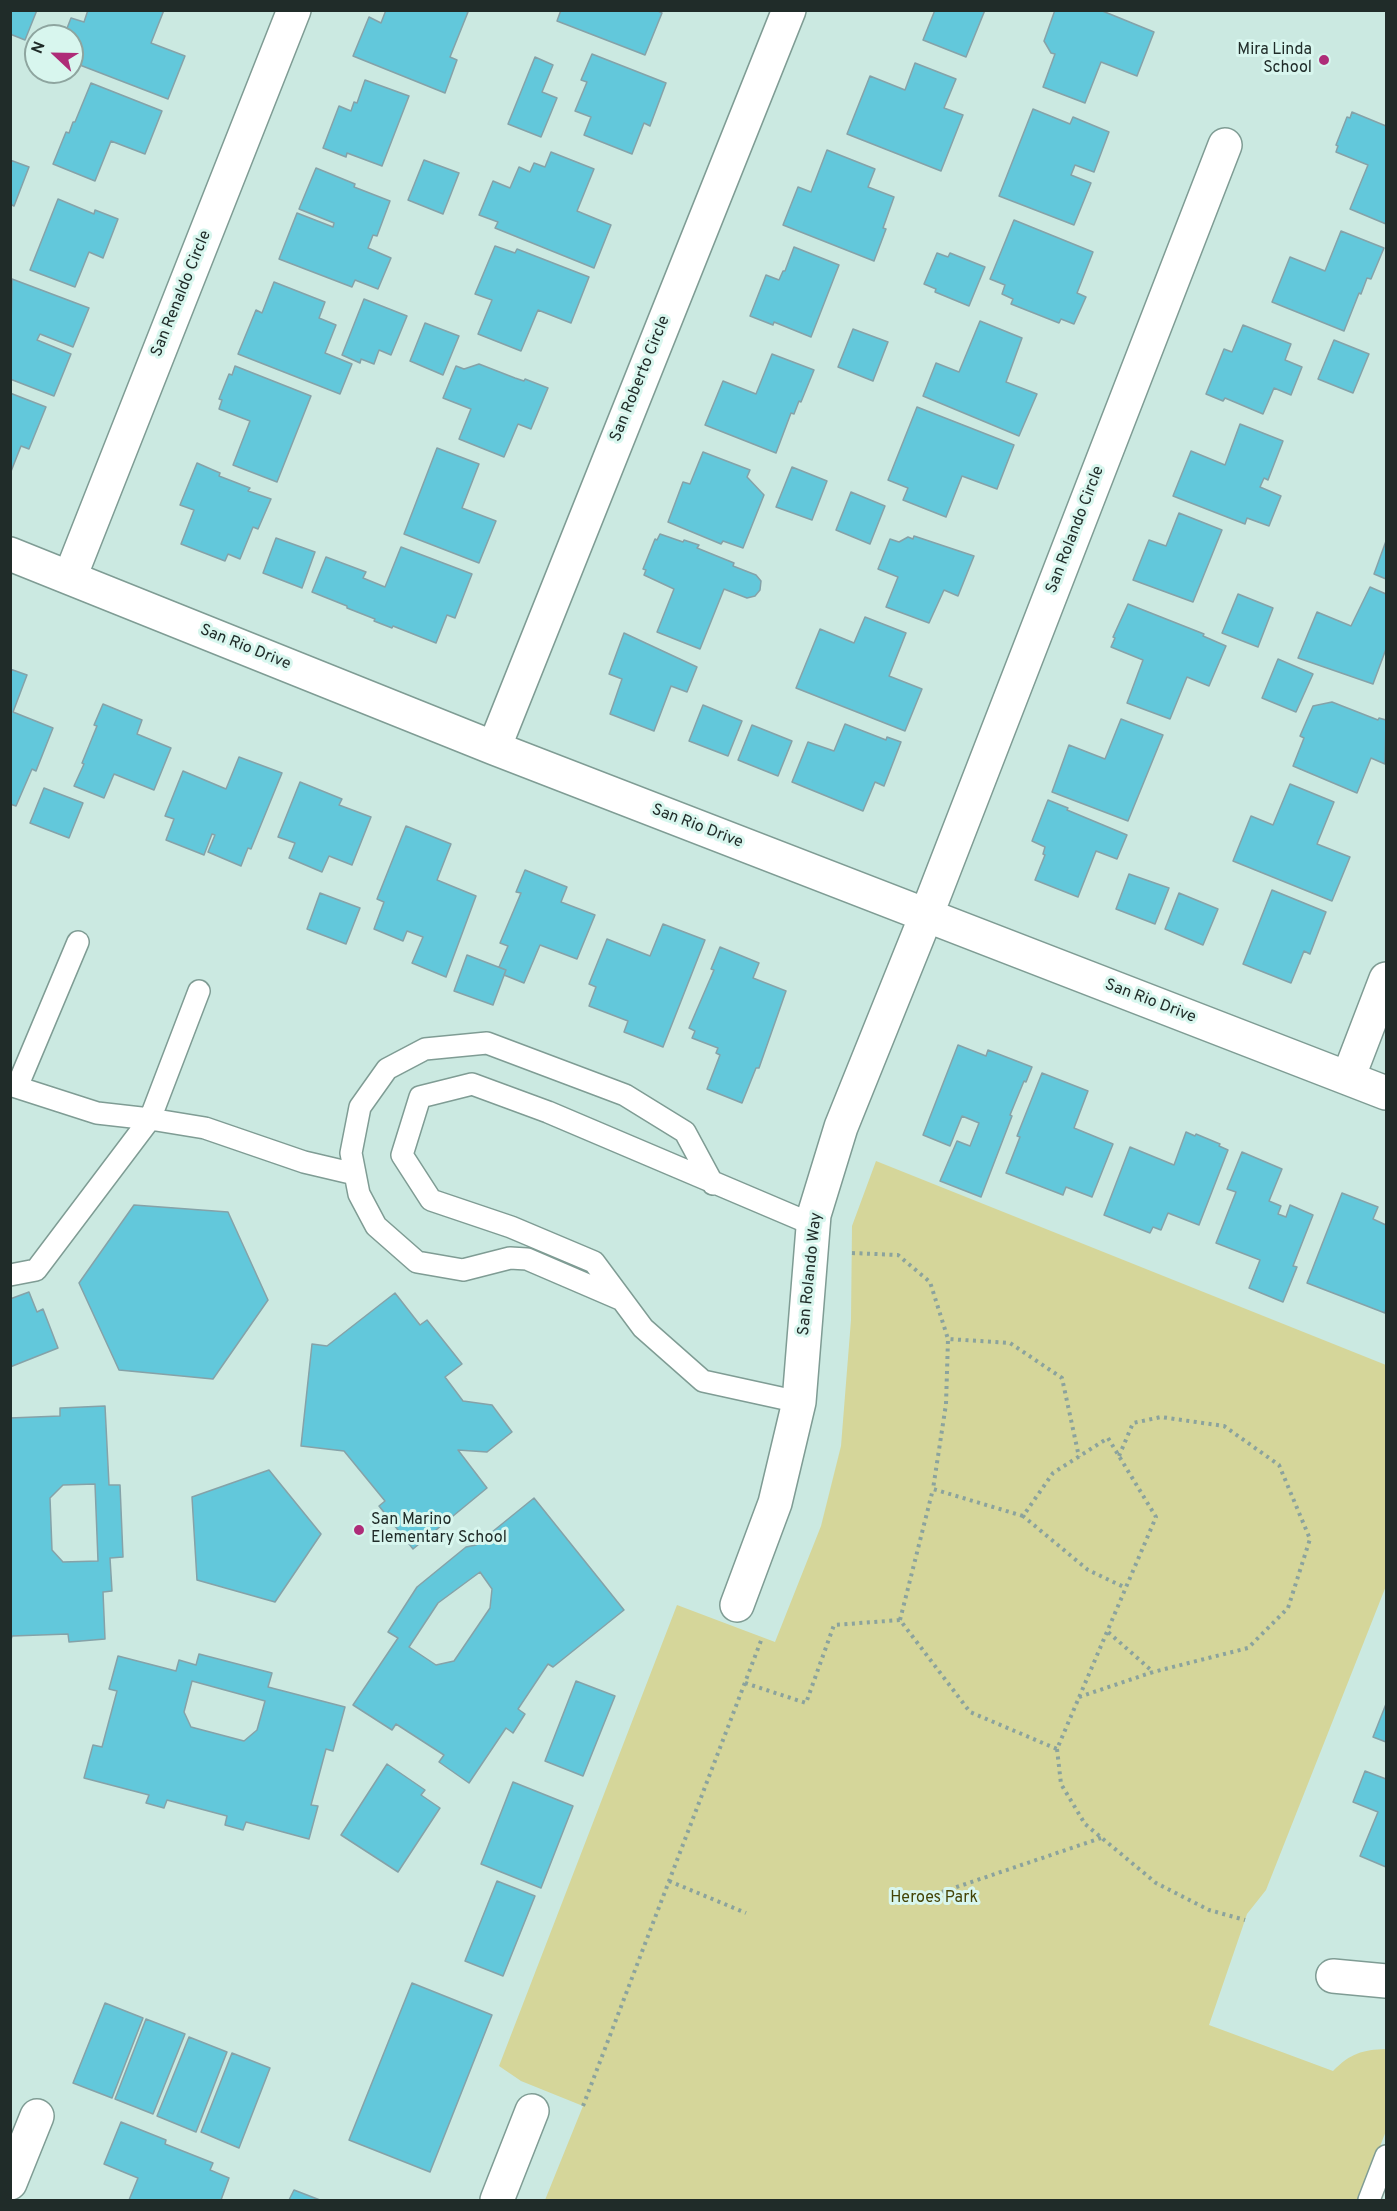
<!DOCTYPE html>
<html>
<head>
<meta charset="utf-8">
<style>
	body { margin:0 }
	#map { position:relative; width:1397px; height:2211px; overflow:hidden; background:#cbe9e1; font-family:Overpass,sans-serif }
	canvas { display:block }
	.frame { position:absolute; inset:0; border:12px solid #202c29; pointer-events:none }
	.north { position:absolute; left:24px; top:24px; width:60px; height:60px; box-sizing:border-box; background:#d8f6ee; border:2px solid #8ea59f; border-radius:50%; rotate:292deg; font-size:16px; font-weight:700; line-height:24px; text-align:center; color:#202c29 }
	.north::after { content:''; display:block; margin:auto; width:21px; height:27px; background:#ae2c78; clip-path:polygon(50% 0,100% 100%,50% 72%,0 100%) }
</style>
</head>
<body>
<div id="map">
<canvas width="1397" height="2211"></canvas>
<div class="frame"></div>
<div class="north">N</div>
</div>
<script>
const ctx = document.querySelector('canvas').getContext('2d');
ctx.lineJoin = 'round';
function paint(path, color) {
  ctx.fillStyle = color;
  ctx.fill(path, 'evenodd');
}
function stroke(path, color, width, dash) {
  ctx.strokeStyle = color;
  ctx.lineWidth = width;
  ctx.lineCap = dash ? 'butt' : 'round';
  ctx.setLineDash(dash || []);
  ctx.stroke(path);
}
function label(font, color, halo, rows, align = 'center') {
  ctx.font = font + ' Overpass,sans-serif';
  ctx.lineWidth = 6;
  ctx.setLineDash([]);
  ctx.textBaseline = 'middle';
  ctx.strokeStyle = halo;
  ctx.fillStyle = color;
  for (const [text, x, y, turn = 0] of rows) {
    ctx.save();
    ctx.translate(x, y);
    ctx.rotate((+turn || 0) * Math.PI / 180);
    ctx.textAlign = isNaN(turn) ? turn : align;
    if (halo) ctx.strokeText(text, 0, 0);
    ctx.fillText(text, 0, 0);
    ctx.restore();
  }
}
paint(new Path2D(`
	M876,1161L1386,1365V1586L1266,1890L1247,1914L1245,1920L1209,2025L1333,2071C1351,2053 1362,2050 1386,2049V2131L1359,2200H545L583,2106L521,2081L499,2066L677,1605L775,1642L821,1526L841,1446L851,1320L852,1226Z`), '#d5d69a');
const building = new Path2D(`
	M10,10H37L25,40L10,34Z
	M88,10H164L151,43L185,56L168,99L72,62V36H64L71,18L84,22Z
	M386,10H463L468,12L450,57L457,60L445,93L353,56L369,17L381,23Z
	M561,10H656L662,13L645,55L557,21Z
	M935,10H985L966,57L923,40Z
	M1055,10H1100L1154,32L1137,76L1101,62L1085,103L1043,87L1055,54L1051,53L1044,41Z
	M592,54L666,83L650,126L644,123L632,154L584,135L591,117L575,111L587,82L581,80Z
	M535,57L553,65L542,92L557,98L541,137L508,124Z
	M915,63L956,79L944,108L963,115L941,171L847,134L870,76L905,90Z
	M365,80L409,96L382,166L347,153L346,157L323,148L339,106L351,111L354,102L357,103Z
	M91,83L162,111L145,154L111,141L95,181L53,164L66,132L69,133L73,122H75Z
	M1033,109L1070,124L1073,117L1109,132L1094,172L1075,165L1071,175L1091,183L1074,225L999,196Z
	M1352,112L1386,126V224L1350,209L1368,165L1336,152L1338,146L1336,145L1347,117L1350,118Z
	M827,150L875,169L868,187L894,197L883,228L886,229L874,261L783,225L798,187L811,192Z
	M551,152L594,169L577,211L611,225L594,268L495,228L498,222L479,215L493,181L510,188L519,167L530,172L534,163L545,167Z
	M10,160L29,167L14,206L10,204Z
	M424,160L459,173L443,214L408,200Z
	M316,168L355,184L354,187L390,201L377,236L373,235L368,248L391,258L378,289L355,280L352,287L279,259L297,213L333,227L334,223L299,209Z
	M58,199L94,214L95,210L118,219L103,258L89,252L75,287L30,270Z
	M1014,220L1093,252L1077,293L1086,297L1074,324L1061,319L1059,323L1011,304L1013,299L1002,294L1005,285L990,279Z
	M1341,231L1384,248L1371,279L1367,278L1361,294L1359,293L1344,331L1272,302L1290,257L1325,271Z
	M495,246L515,253L517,249L589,277L571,323L538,310L521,351L478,334L492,300L475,294Z
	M794,247L839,265L811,337L774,322L773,325L750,316L766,275L779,280L783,271H785Z
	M937,253L948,257L950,253L985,267L969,306L935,292L936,289L924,284Z
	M12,279L89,308L73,347L40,334L37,340L71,354L54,396L10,379Z
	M274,282L325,302L319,318L336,325L325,353L352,364L340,394L238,354L256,310L262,313Z
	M364,299L407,316L391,355L379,350L374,364L361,359L360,363L342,355Z
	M980,321L1022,338L1006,382L1037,394L1019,436L923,396L936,363L959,372Z
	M425,323L459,336L443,375L410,361Z
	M1243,325L1291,344L1285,360L1302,367L1291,395L1274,388L1263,414L1225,398L1223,401L1206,394L1224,349L1232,352Z
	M853,329L888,342L873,381L838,367Z
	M1334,340L1369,354L1353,393L1318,379Z
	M772,354L814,370L801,402L799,401L794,414L791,413L776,453L705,425L723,381L756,394Z
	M479,364L515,378L524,381L525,379L548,388L531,429L518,424L504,457L459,439L471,409L443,398L456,366L464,369Z
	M235,366L311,396L277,482L233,465L250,421L219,409L222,400L219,399L229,374L232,375Z
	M10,393L46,407L29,449L21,446L10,474Z
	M917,407L1014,445L997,489L962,476L946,517L903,500L908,488L888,480Z
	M1240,424L1283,441L1268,480L1264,478L1260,487L1281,496L1269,526L1247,518L1245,524L1173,496L1191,451L1225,465Z
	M437,448L479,464L462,508L496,521L479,563L404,534Z
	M703,452L750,470L747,477L764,495L743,548L723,541L721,544L668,522L683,482L690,484Z
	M197,463L220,473L219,476L250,488L248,491L271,499L258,529L253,527L240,559L228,554L225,561L181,544L194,510L180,505Z
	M792,467L827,481L812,520L776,507Z
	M851,492L885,506L870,544L836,530Z
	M1179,513L1222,530L1193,602L1133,580L1149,540L1166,546Z
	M660,534L683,542L684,540L699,545L697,548L734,563L733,566L756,575L761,581L760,590L755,596L747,598L724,589L700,649L657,632L674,589L644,575L646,570L643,569L655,539L657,540Z
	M914,536L974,556L958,596L944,590L929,623L886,607L898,577L878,569L890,539L899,542L908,537L913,539Z
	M276,538L315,552L302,588L263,573Z
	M1386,541V579L1374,574Z
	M401,547L472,574L455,618L447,615L436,643L393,626L392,628L374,621L375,619L347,608V606L312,592L326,557L366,572L363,578L385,587Z
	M1370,587L1386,594V649L1373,684L1298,658L1317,612L1351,626Z
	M1238,594L1273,608L1258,647L1222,633Z
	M1128,604L1204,634L1203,636L1226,646L1209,686L1187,677L1170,719L1127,703L1143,660L1111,647L1115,638L1113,637Z
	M865,617L906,633L889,676L922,689L905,731L796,688L820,629L854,643Z
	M624,633L697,667L687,692L671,686L654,731L610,714L622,679L609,674Z
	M1278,659L1313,674L1296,712L1262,698Z
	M10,669L27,675L13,712L53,728L36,771L32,769L16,806L10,804Z
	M1332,702L1378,720L1379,718L1386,720L1385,764L1371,758L1357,793L1293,766L1304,738L1300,736L1313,706Z
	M103,704L142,720L137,734L171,748L154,790L114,774L104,798L74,786L84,764L82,763L97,726L94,725Z
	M703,705L742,721L728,756L689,741Z
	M1121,719L1163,735L1128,821L1052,792L1069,745L1105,759Z
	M845,724L886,740L887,737L901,742L884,786L875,782L863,811L792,782L808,742L834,751Z
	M752,725L792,741L778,776L738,760Z
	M239,757L282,773L251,849L248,848L241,866L208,852L215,835L212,834L204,855L166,840L174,819L165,816L183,771L226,789Z
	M300,782L342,799L339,805L371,817L352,865L329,856L322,872L289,858L295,843L278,837Z
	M1290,784L1334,802L1317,844L1350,857L1332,901L1233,861L1251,816L1273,825Z
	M44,788L83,803L69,838L30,823Z
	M1048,800L1068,808L1067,810L1127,835L1117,859L1096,851L1078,897L1035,880L1045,855L1043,854L1045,847L1032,841Z
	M406,826L451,844L437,880L476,896L446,977L412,963L423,937L407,931L403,941L374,929L384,902L377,899Z
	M525,870L567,887L561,902L595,915L577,959L540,945L524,983L504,975L506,970L499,967L508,946L500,943L521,893L516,892Z
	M1129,874L1169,888L1155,924L1116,909Z
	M1272,890L1326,912L1310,954L1304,951L1291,983L1243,964Z
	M320,893L360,908L346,944L307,929Z
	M1179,893L1218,909L1203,945L1165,929Z
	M663,924L705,940L663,1047L624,1032L628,1021L589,1006L596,987L589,984L607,939L650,956Z
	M720,947L759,963L753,978L786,991L759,1068H756L742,1103L707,1089L720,1055L716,1053L718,1048L692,1038L695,1031L689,1028L714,970L711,969Z
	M467,955L506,970L493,1005L454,991Z
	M958,1045L986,1056L988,1050L1032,1067L1026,1082L1024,1081L1010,1115L1012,1116L981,1197L940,1181L957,1141L970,1146L979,1123L962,1116L950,1146L923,1135Z
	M1042,1073L1088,1091L1074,1128L1113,1144L1092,1197L1066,1187L1063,1195L1006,1173L1020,1137L1017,1136Z
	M1186,1132L1195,1136L1196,1134L1220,1144L1219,1146L1228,1150L1199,1225L1168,1213L1161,1230L1153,1227L1150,1233L1104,1215L1130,1147L1174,1165Z
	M1242,1152L1282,1169L1269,1201L1281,1206L1278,1214L1286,1217L1290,1205L1313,1215L1293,1266L1297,1267L1283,1302L1249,1288L1260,1260L1216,1243L1236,1192L1227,1189Z
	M1342,1193L1378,1207L1373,1219L1386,1225V1308L1385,1313L1307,1283Z
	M134,1205L228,1212L268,1300L213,1379L119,1370L79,1283Z
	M29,1292L37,1312L43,1309L58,1348L10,1367V1299Z
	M395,1293L420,1325L427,1320L462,1364L445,1377L463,1401L492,1405L512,1432L487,1452L458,1450L487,1488L413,1549L379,1506L385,1501L344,1451L301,1446L312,1344L327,1346Z
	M105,1406L109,1485H120L123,1557L110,1558L112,1591L103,1592L105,1639L69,1642L68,1634L12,1636L10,1643V1418L60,1416V1408ZM95,1484L98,1561L63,1562L52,1550L50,1498L63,1485Z
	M269,1470L321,1534L275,1602L197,1580L192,1497Z
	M534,1498L624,1610L553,1667L548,1664L518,1709L525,1714L513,1733L506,1728L469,1783L439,1762L444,1755L396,1724L392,1730L353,1705L398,1638L388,1632L417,1587L466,1547L476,1545ZM480,1572L492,1589L490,1608L454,1661L436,1665L409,1647L438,1603Z
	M199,1654L272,1673L268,1687L345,1707L333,1751L326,1749L311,1805L318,1806L309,1839L246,1822L243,1830L225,1825L227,1816L167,1800L164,1808L146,1803L149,1795L84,1778L93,1745L102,1747L117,1691L109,1689L118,1656L176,1671L179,1660L196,1665ZM192,1681L265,1701L257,1730L244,1741L191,1727L184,1712Z
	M576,1681L615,1696L583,1776L545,1761Z
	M1386,1704V1742L1373,1737Z
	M387,1764L425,1790L421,1795L440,1808L398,1872L341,1835Z
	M1365,1771L1386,1779V1867L1360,1856L1378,1812L1353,1802Z
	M513,1782L573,1806L541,1888L481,1864Z
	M497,1881L535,1896L503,1976L465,1961Z
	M412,1983L492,2015L430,2172L349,2140Z
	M105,2003L143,2018L112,2098L73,2083Z
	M146,2019L185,2034L153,2114L115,2099Z
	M189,2037L227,2052L196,2132L157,2116Z
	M232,2053L270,2068L239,2148L201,2132Z
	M121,2122L166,2140L165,2144L213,2163L210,2170L229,2178L221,2200H129L138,2178L104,2164Z
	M294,2190L320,2200H289Z`);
paint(building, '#62c8db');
stroke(building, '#85a2a8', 1.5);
const lane = new Path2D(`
	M10,1085L97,1113L150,1119L205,1128L304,1162L355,1174
	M17,1087L78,942
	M10,1275L36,1270L150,1119L199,991
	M620,1299L527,1259L510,1258L463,1270L417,1262L376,1226L359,1194L351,1153L360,1107L387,1069L425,1049L487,1043L625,1095L685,1132L713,1184
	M799,1402L703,1381L643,1328L594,1262L511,1227L431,1200L402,1155L420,1097L472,1084L548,1112L814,1225
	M1369,2200L1386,2156`);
const street = new Path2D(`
	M10,554L494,748L1386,1093
	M70,577L294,10
	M494,748L789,10
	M1348,1078L1386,979
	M737,1605L775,1503L799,1402L814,1215L841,1127L926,916L1225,145
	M1333,1976L1386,1981
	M10,2183L37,2116
	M497,2200L532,2111`);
stroke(lane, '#7f9c94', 24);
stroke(street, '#7f9c94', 36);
stroke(new Path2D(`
	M852,1253L898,1255L930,1282L948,1339
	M1119,1456L1133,1423L1161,1417L1224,1426L1279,1465L1310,1539L1288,1608L1248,1648L1153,1672
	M1023,1516L933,1489L946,1404L948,1339L1010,1343L1062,1378L1079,1457
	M900,1620L933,1489
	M745,1683L806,1703L834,1625L900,1620L970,1712L1057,1749L1156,1517L1108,1438L1053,1473L1023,1516L1088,1570L1126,1588
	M1079,1697L1153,1672L1107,1631
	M1057,1749L1061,1784L1085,1824L1156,1883L1209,1910L1245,1920
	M669,1881L746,1913
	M942,1892L1101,1838
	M583,2106L762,1638`), '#8ba39d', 4, [3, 4.5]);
stroke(lane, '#fff', 21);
stroke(street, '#fff', 33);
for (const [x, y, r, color] of [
	[1324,60,6,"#ae2c78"],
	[359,1530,6,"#ae2c78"]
]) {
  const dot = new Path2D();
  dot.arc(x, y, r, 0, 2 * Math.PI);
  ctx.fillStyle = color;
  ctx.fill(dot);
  stroke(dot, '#d8f6ee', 2);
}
label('16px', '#202c29', '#d8f6ee', [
	["Mira Linda",1312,51],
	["School",1312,69],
	["San Marino",371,1521,"left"],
	["Elementary School",371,1539,"left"]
], 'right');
label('16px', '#202c29', '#d8f6ee', [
	["San Renaldo Circle",182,294,-68],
	["San Roberto Circle",641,379,-68],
	["San Rolando Circle",1076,530,-69],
	["San Rio Drive",245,648,22],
	["San Rio Drive",697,827,21],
	["San Rio Drive",1150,1002,21],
	["San Rolando Way",811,1274,-84]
]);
label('16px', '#434305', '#d8f6ee', [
	["Heroes Park",934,1899]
]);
</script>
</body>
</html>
